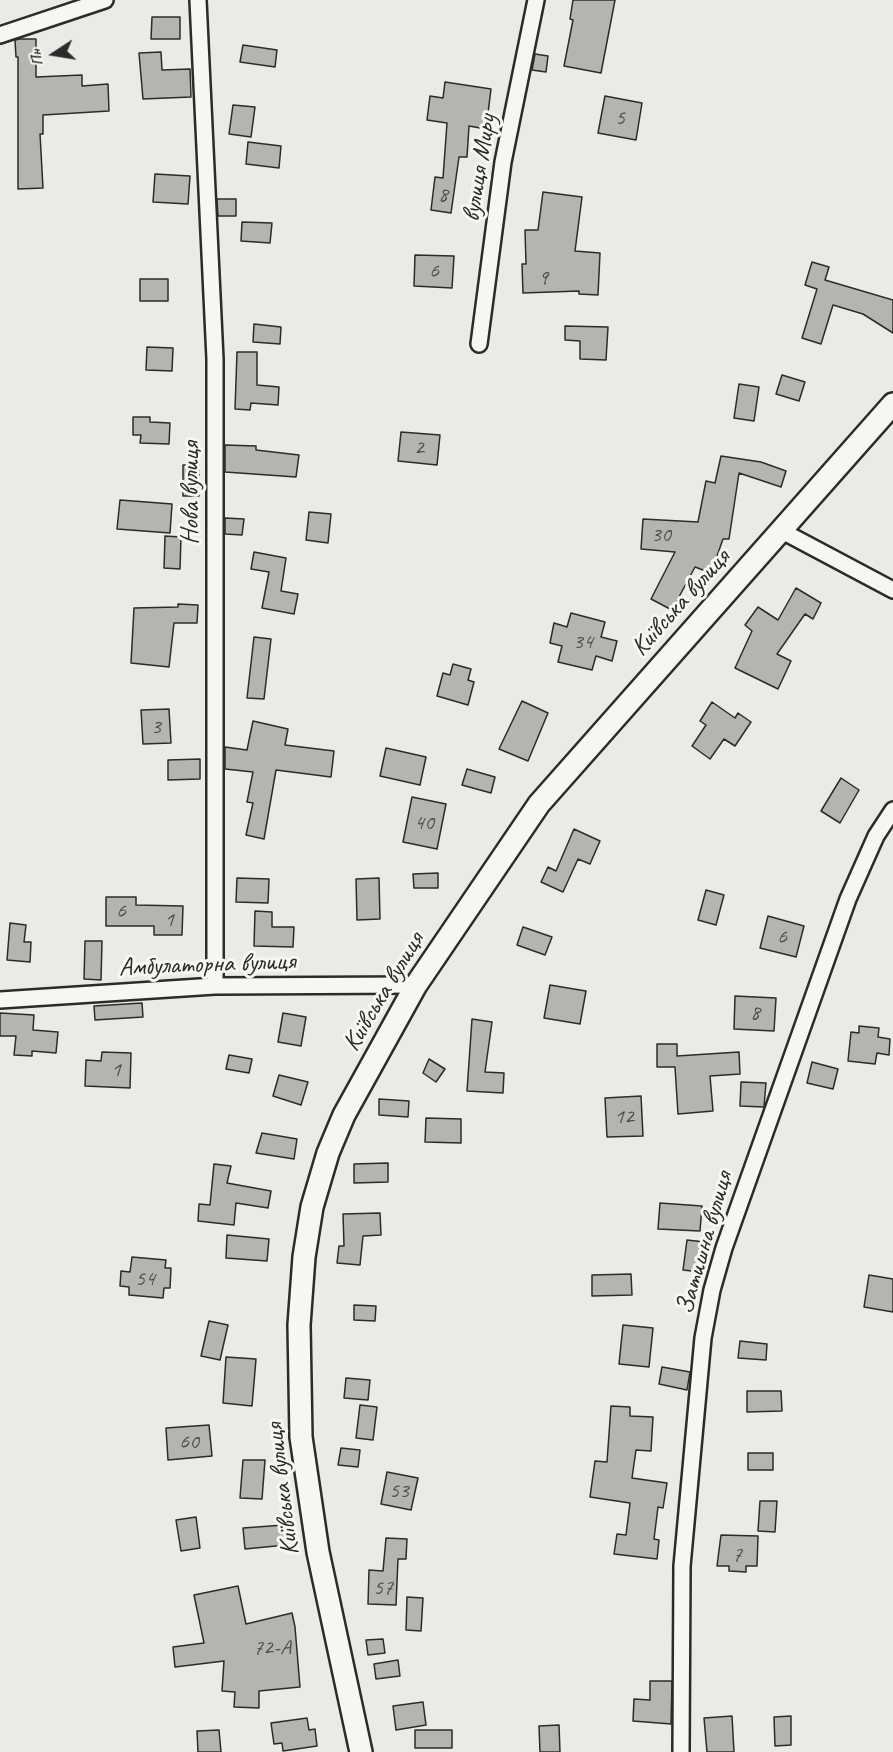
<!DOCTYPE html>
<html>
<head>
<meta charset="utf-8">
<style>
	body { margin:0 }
	#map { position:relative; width:893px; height:1752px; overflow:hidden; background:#eaeae6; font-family:Caveat,sans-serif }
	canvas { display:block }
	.north { position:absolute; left:24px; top:24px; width:60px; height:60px; -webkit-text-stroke:4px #f6f6f2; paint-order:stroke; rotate:258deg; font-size:16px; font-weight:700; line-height:24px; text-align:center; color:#2b2b2b }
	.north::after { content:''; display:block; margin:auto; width:21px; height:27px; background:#2b2b2b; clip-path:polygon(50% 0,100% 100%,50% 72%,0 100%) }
</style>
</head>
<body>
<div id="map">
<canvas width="893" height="1752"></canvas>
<div class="north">Пн</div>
</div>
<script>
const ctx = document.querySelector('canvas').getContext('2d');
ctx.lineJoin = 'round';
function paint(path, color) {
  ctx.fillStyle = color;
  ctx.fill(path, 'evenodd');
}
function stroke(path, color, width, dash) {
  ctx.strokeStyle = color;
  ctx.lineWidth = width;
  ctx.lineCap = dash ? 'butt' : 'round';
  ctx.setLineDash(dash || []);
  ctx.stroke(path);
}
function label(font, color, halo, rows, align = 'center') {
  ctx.font = font + ' Caveat,sans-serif';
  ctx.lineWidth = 6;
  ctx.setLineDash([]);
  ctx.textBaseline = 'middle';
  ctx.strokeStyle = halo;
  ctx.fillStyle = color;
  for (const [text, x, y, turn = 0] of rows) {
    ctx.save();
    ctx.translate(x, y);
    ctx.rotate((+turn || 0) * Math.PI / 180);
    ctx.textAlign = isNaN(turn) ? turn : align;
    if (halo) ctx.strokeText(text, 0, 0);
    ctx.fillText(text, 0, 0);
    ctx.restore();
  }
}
const building = new Path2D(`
	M573,0H615L601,73L564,66L573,20L570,19Z
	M152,17H180V39H151Z
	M20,39H36V77L82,75V86L108,84L109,111L43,115V134H40L43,188L18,189V57H16L15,40Z
	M243,45L277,50L275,67L240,62Z
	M161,52L162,70L190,69L191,97L143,99L139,53Z
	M535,54L548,56L546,72L532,70Z
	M445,82L491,89L486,129L469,126L467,157H459L451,213L431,210L435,177L443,178L447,123L427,120L430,96L443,98Z
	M605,96L642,103L636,140L598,133Z
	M233,105L255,107L251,137L229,134Z
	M248,142L281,146L279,168L246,164Z
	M155,174L190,176L188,204L153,202Z
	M543,192L582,197L575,251L600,253L598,295L579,294V291L523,293L522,264H526L525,230H538Z
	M217,199H236V216H218Z
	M242,222L272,223L270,243L241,241Z
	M415,255L454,256L452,288L414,286Z
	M812,262L829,267L825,280L893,300V333L863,314L833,305L821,344L802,338L817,289L805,285Z
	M140,279H168V301H140Z
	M254,324L281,327L280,344L253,342Z
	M565,326L608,327L606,360L580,359V341L565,340Z
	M147,347L173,348L172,371L146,370Z
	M237,352H257V385L279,387L278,405L251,403L250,410L235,409Z
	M782,375L805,382L799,401L776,394Z
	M739,384L759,387L754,421L734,418Z
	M133,417H150V422L170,423L169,444L140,443L141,435H133Z
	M401,432L440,435L437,465L398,461Z
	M225,445L256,446V450L299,455L296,477L225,472Z
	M721,456L761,462L786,471L781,487L739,473L729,539H723L711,573L695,567L672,610L651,599L675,552L641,549L643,519L698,522L706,481L715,483Z
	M183,465H199V496H183Z
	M120,500L172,504L170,533L117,529Z
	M309,512L331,514L328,543L306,540Z
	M225,518L244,519L242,535L225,534Z
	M165,536L181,537L180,569L164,568Z
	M254,552L286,558L281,591L298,594L294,614L262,608L269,572L251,569Z
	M796,588L821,603L813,619L805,614L777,654L791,661L778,689L735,668L752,631L745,625L758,607L778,620Z
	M178,604L198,605L197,623H174L169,667L131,663L134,608L178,607Z
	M571,613L605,622L601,637L617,641L612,661L596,656L592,670L558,662L562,646L550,643L554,623L567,627Z
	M254,637L271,639L264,699L247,698Z
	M453,664L471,669L468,680L474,682L468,705L437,696L443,673L450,675Z
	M522,701L548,713L528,761L499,749Z
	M712,702L735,718L738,713L751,722L735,746L724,739L710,759L692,746L706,725L700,721Z
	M169,709L171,743L143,744L141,710Z
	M253,721L288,729L285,745L334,751L331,777L276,770L264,839L246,835L253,803L247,802L253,772L225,769V747L247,750Z
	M386,748L426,757L420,785L380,776Z
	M200,759V779L168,780V760Z
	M467,769L495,777L491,793L462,785Z
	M841,778L859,790L840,823L821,811Z
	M412,797L446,804L437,849L403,842Z
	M574,829L600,841L590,864L578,859L563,892L541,882L548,867L556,871Z
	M438,873V888H414L413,874Z
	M237,878L269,879L268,903L236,902Z
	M379,878L380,919L357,920L356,879Z
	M706,890L724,895L716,925L698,920Z
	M106,897H136V905L183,906L182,935H154V926H106Z
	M255,911L272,912V927H294L293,947L254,946Z
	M768,916L804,926L796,957L760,948Z
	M10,923L26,925L24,942H31L30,962L7,960Z
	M523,927L552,937L545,955L517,945Z
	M85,941H102L101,980L84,979Z
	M550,985L586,991L580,1024L544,1018Z
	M735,996L776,998L774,1031L734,1029Z
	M142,1003L143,1017L95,1020L94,1006Z
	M0,1013L34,1015L33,1030L58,1032L56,1053L32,1051V1056L14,1055L16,1036H0Z
	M283,1013L306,1017L301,1046L278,1042Z
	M472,1019L492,1022L485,1072L504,1073L503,1093L467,1091Z
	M859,1026L879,1028L878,1037L890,1039L889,1055L877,1053L875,1064L848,1061L851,1032L859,1033Z
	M657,1044H677V1056L739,1052L740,1074L710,1076L713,1111L678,1114L675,1067H657Z
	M102,1052L131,1053L130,1088L85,1086L86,1060L101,1061Z
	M229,1055L252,1059L249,1073L226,1069Z
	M429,1059L445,1069L436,1082L423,1073Z
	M812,1062L838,1069L833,1089L807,1083Z
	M279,1075L308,1082L301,1105L273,1096Z
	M741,1082L766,1083L764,1107L740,1106Z
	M641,1096L643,1136L607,1137L605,1098Z
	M379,1099L409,1101L408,1117L379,1115Z
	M426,1118L461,1119V1143L425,1142Z
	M262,1133L297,1139L294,1159L256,1153Z
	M388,1163V1182L354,1183V1164Z
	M214,1164L231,1166L227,1183L271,1191L268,1208L236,1203L234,1225L198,1221L199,1204L210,1205Z
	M660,1203L702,1206L700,1231L658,1229Z
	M380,1213L381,1235L363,1236L360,1265L337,1263L339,1246H344L343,1214Z
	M227,1235L269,1239L267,1261L226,1258Z
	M687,1240L705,1242L701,1272L683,1270Z
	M132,1257L166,1260L165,1268H171L170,1288H164L163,1298L129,1295V1287L120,1286L121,1271L130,1272Z
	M631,1274L632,1295L592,1296V1275Z
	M869,1275L893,1279V1312L864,1307Z
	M354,1305L376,1306L375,1321L354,1320Z
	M209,1321L228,1325L220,1360L201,1356Z
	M623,1325L653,1328L649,1367L619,1364Z
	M740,1341L767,1344L766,1360L738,1358Z
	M226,1357L256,1359L252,1406L223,1403Z
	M662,1367L690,1372L687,1390L659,1384Z
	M346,1378L370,1380L368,1400L344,1398Z
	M747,1391H781L782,1411L747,1412Z
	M360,1405L377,1407L373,1440L356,1438Z
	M611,1406L630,1407V1416L653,1417L651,1451L636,1450L632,1478L667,1483L663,1508L658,1507L654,1539L659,1540L657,1559L614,1554L617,1534L626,1535L630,1503L590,1497L595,1461L607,1462Z
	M209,1425L212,1456L168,1460L166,1428Z
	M341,1448L360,1450L358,1467L338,1465Z
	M748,1453H773V1470H748Z
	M243,1460H265L262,1499L240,1498Z
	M387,1472L418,1478L411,1510L381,1504Z
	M760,1501H777L775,1532L758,1531Z
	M196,1517L200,1548L181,1551L176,1520Z
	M284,1525L286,1545L245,1549L243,1528Z
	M721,1535L758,1536L757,1566H746V1572L729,1571V1566H717Z
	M386,1538L407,1539L406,1559H398L396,1605L368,1604L369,1570L383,1571Z
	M238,1586L246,1624L292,1613L295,1627L300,1687L259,1691V1708L234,1707L235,1692L222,1691L224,1661L175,1667L173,1647L204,1643L194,1595Z
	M407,1597L423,1598L421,1631L406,1630Z
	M383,1639L385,1653L368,1655L366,1640Z
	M398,1660L400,1676L376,1679L374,1664Z
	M650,1681H672L671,1724L633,1721L634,1699L650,1700Z
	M423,1702L426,1725L396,1730L393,1706Z
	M732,1716L734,1752H707L704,1718Z
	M791,1716V1745L775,1746L774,1717Z
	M307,1718L309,1730L315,1729L317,1746L283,1751L282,1743L274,1744L271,1723Z
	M559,1725L560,1752H540L539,1726Z
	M219,1730L221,1752H198L197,1731Z
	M415,1730H452V1748H415Z`);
paint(building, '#b4b4b1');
stroke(building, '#2b2b2b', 1.5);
const street = new Path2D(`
	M198,0L215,359V986
	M0,35L105,0
	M479,344L503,162L536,0
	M782,531L893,590
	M0,1000L215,986L416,985
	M681,1752L682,1566L703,1338L712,1290L724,1248L848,899L876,836L893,810`);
const secondary = new Path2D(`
	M361,1752L318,1552L301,1437L299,1325L304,1257L312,1207L328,1153L344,1115L416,985L539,804L893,404`);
stroke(street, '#2b2b2b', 20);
stroke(secondary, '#2b2b2b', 26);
stroke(street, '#f6f6f2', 15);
stroke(secondary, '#f6f6f2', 21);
label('22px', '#4d4d4c', null, [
	["5",620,118],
	["8",443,195],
	["6",434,271],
	["9",543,278],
	["2",419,448],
	["30",661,535],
	["34",583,642],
	["3",156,727],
	["40",424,823],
	["6",121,911],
	["1",169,920],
	["6",782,937],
	["8",755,1013],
	["1",116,1070],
	["12",624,1117],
	["54",145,1279],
	["60",189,1442],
	["53",399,1491],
	["7",737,1555],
	["57",383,1588],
	["72-А",272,1648]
]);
label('26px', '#2b2b2b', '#f6f6f2', [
	["вулиця Миру",480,168,-81],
	["Нова вулиця",191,493,-90],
	["Київська вулиця",681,603,-48],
	["Амбулаторна вулиця",207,965,-2],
	["Київська вулиця",384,992,-59],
	["Затишна вулиця",705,1243,-74],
	["Київська вулиця",283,1489,-97]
]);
</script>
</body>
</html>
